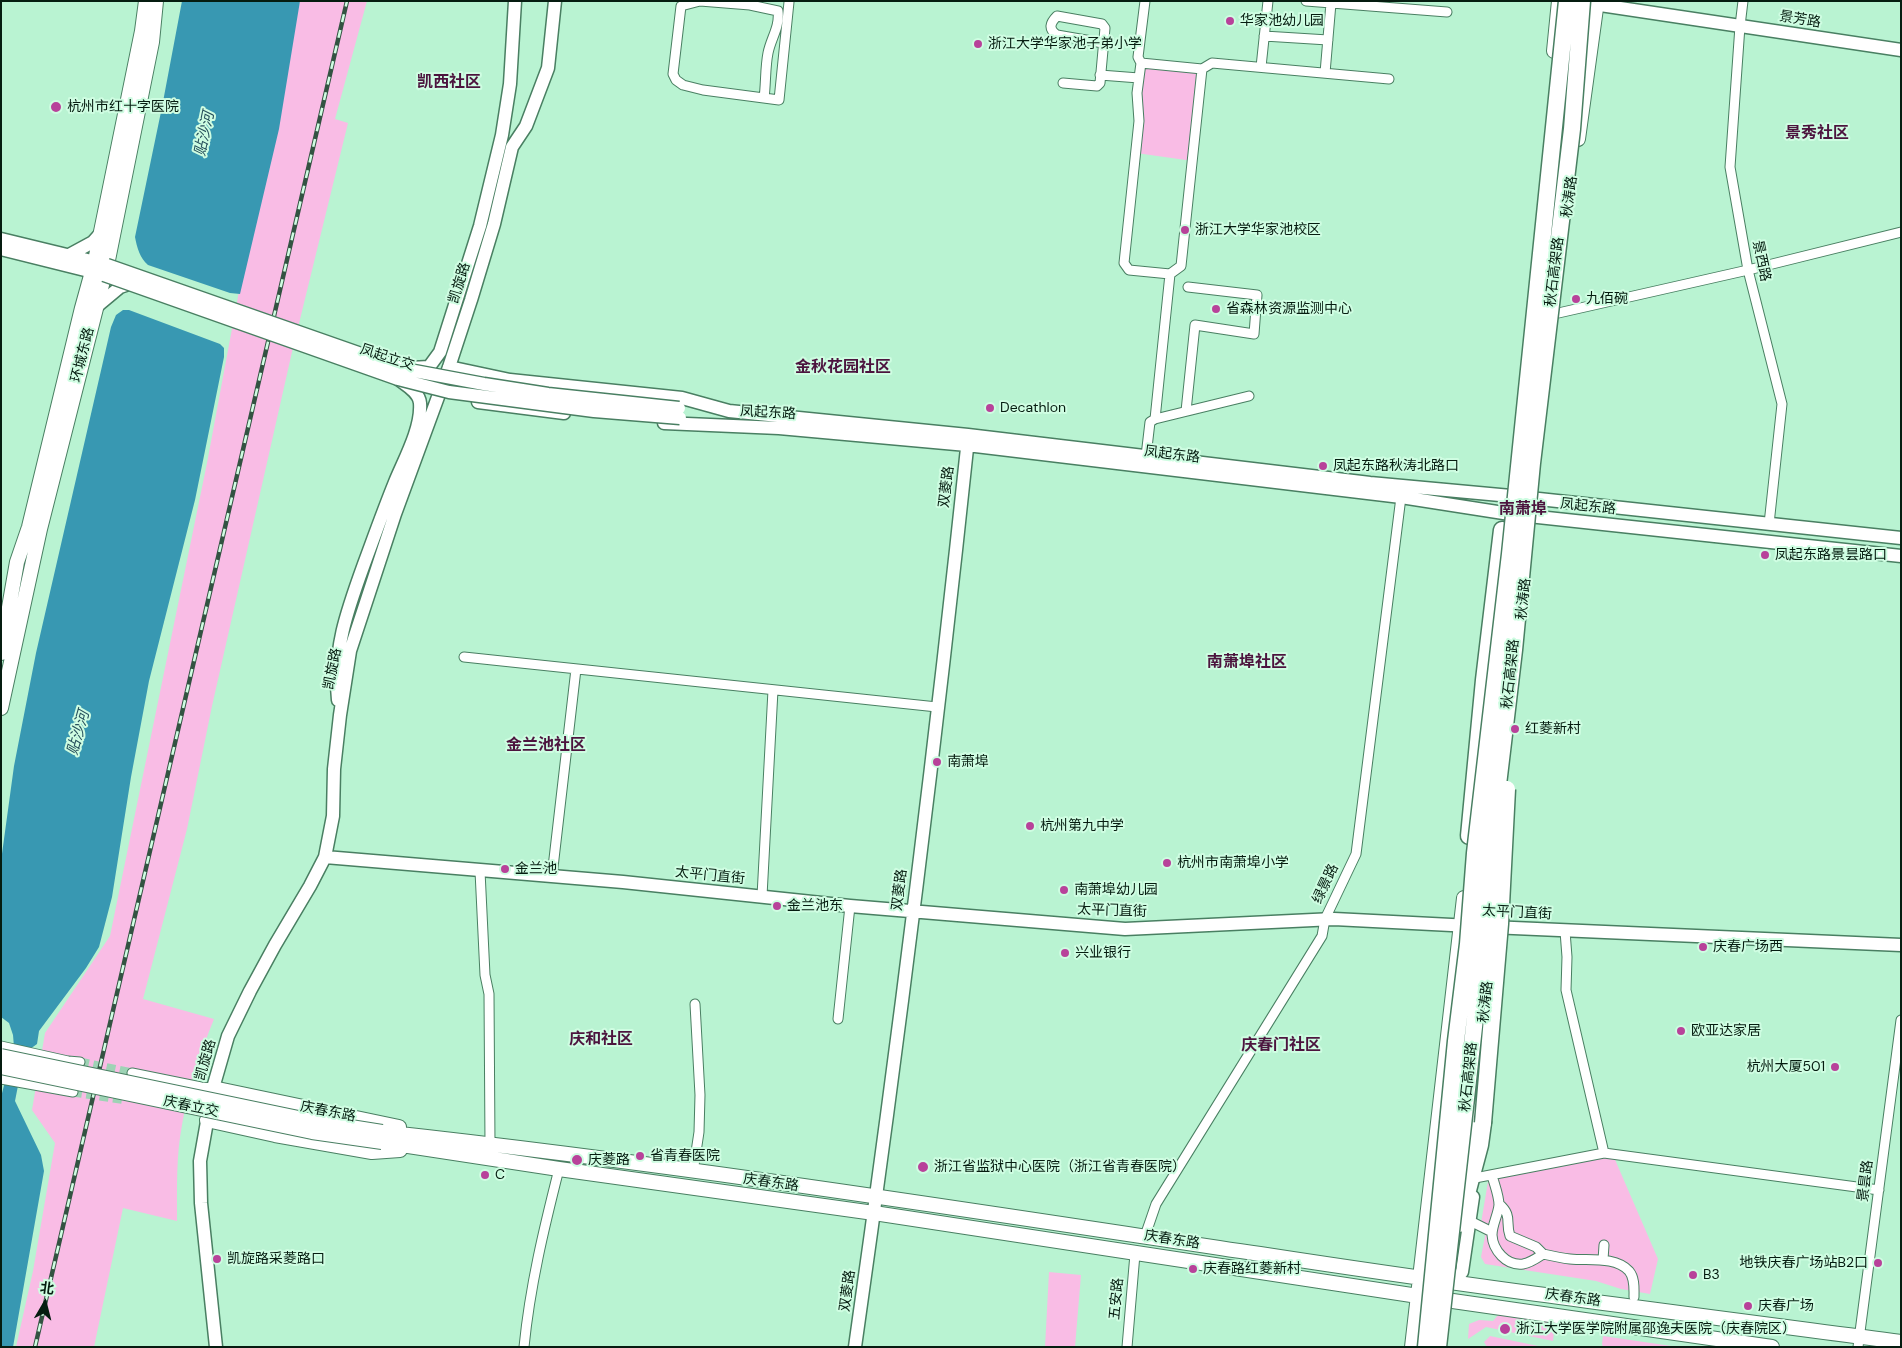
<!DOCTYPE html>
<html>
<head>
<meta charset="utf-8">
<style>
	body { margin:0 }
	#map { position:relative; width:1902px; height:1348px; overflow:hidden; background:#b9f3d2; font-family:"DM Sans","Noto Sans SC",sans-serif }
	canvas { display:block }
	.frame { position:absolute; inset:0; border:2px solid #051c10; pointer-events:none }
	.north { position:absolute; left:20px; top:1278px; width:50px; height:50px; -webkit-text-stroke:4px #cffde2; paint-order:stroke; rotate:8deg; font-size:14px; font-weight:700; line-height:20px; text-align:center; color:#051c10 }
	.north::after { content:''; display:block; margin:auto; width:18px; height:22px; background:#051c10; clip-path:polygon(50% 0,100% 100%,50% 72%,0 100%) }
</style>
</head>
<body>
<div id="map">
<canvas width="1902" height="1348"></canvas>
<div class="frame"></div>
<div class="north">北</div>
</div>
<script>
const ctx = document.querySelector('canvas').getContext('2d');
ctx.lineJoin = 'round';
function paint(path, color) {
  ctx.fillStyle = color;
  ctx.fill(path, 'evenodd');
}
function stroke(path, color, width, dash) {
  ctx.strokeStyle = color;
  ctx.lineWidth = width;
  ctx.lineCap = dash ? 'butt' : 'round';
  ctx.setLineDash(dash || []);
  ctx.stroke(path);
}
function label(font, color, halo, rows, align = 'center') {
  ctx.font = font + ' "DM Sans","Noto Sans SC",sans-serif';
  ctx.lineWidth = 4;
  ctx.setLineDash([]);
  ctx.textBaseline = 'middle';
  ctx.strokeStyle = halo;
  ctx.fillStyle = color;
  for (const [text, x, y, turn = 0] of rows) {
    ctx.save();
    ctx.translate(x, y);
    ctx.rotate((+turn || 0) * Math.PI / 180);
    ctx.textAlign = isNaN(turn) ? turn : align;
    if (halo) ctx.strokeText(text, 0, 0);
    ctx.fillText(text, 0, 0);
    ctx.restore();
  }
}
paint(new Path2D(`
	M293,1H367L335,119L348,123L292,352L212,706L187,829L143,999L214,1019C200,1054 188,1088 182,1125C176,1156 177,1189 177,1221L123,1208L94,1347H16L33,1271L55,1143L32,1110L45,1033L110,936L207,463Z
	M1141,63L1202,69L1193,161L1136,153Z
	M1613,1155L1658,1259L1650,1294L1621,1289L1596,1281L1485,1264L1481,1257L1485,1236L1481,1223L1490,1170Z
	M1049,1272L1081,1275L1075,1347H1045Z
	M1499,1314L1555,1322L1553,1341L1486,1327L1468,1339L1469,1324L1479,1320L1493,1321Z
	M1490,1336L1538,1346V1347H1487L1484,1342Z
	M1603,1336L1678,1347H1603L1602,1344Z`), '#f9bce5');
paint(new Path2D(`
	M182,1H300L279,129L240,294L230,293L148,265C140,258 137,248 135,237L162,107Z
	M123,310H129L220,344L224,348V357L195,500L149,681L131,777L112,897L99,947L86,968L39,1031L37,1044L30,1049L25,1050L15,1101L41,1155L44,1171L13,1347H1V1097L14,1047L13,1035L9,1023L1,1017V861L14,766L36,653L111,327L116,315Z`), '#3898b2');
stroke(new Path2D(`
	M80,1062L132,1073
	M73,1092L126,1100`), '#9ed3b5', 9, [9, 4.5]);
const street = new Path2D(`
	M1306,1L1447,12
	M1743,1L1740,26L1730,167L1748,270L1782,404L1769,524
	M1264,36L1328,40
	M1141,63L1138,57L1145,1
	M1261,67L1268,1
	M1325,73L1331,3
	M1100,75L1139,78
	M1063,83L1097,86L1100,83L1105,28L1102,24L1057,16C1050,23 1048,29 1057,35L1103,43
	M764,98C766,84 765,68 768,53C771,38 780,27 778,11L750,5L700,1L681,6L673,74L676,80L683,85L703,90L779,100L789,2
	M1170,274L1129,270L1124,263L1139,121L1137,93L1141,63L1202,69L1212,63L1389,79
	M1554,314L1748,270L1901,232
	M1186,411L1195,325L1254,334L1257,295L1188,287
	M1155,419L1170,274L1181,266L1202,69
	M1146,456L1150,422L1155,419L1249,396
	M464,657L937,707
	M480,871L485,975L489,994L490,1144
	M552,876L576,669
	M762,896L773,690
	M1565,931L1567,957L1566,990L1604,1153
	M838,1019L850,906
	M1,1046L68,1061L80,1062
	M132,1073L201,1087L213,1088
	M1,1079L73,1092
	M693,1172L699,1132L700,1095L695,1004
	M1492,1175C1494,1184 1499,1195 1499,1205C1498,1215 1492,1225 1492,1235C1493,1250 1506,1266 1523,1264C1530,1263 1537,1258 1543,1254C1552,1256 1561,1258 1570,1259C1589,1261 1615,1256 1629,1271C1635,1278 1634,1289 1634,1297
	M1475,1178L1604,1153L1879,1190
	M1499,1204C1513,1216 1505,1222 1510,1236L1536,1247L1543,1254
	M1474,1223L1492,1232
	M1145,1236L1156,1204L1322,936L1325,919L1356,854L1401,497
	M1603,1260L1604,1245
	M524,1347C530,1286 544,1228 559,1169
	M1127,1347L1135,1254
	M1858,1347L1901,1020`);
const secondary = new Path2D(`
	M1587,3L1901,50
	M1,239L104,264
	M1,249L101,274
	M69,255L93,242L101,233
	M96,307L120,287L129,284
	M449,367L510,380L682,398L729,411L968,435L1370,483L1511,496L1901,538
	M410,368L429,367L440,352L480,226L502,135L510,84L515,1
	M478,402L564,413
	M664,423L779,428L967,445L1401,497L1510,514L1901,556
	M338,700C333,649 347,611 364,564C374,537 384,509 395,482C404,460 422,428 420,403C419,392 406,385 398,379
	M325,857L623,882L850,906L1125,929L1334,919L1471,926
	M1491,927L1901,945
	M1452,1282L1462,1272L1473,1197
	M216,1347L201,1203L200,1161L213,1088L228,1036L250,991L275,945L310,886L325,857L333,816L334,769L340,715L350,651L395,514L449,367L471,300L494,224L512,147L526,126L548,68L555,1
	M855,1347C898,1045 936,742 968,439`);
const primary = new Path2D(`
	M1554,51L1559,1
	M1578,139L1597,1
	M1,653L17,562L29,527L82,308L95,261L142,31L146,1
	M1,708L40,529L107,265L152,42L156,1
	M213,1088L399,1127
	M207,1120L275,1135L372,1152L400,1150
	M382,1132C675,1164 968,1210 1260,1254C1473,1287 1687,1314 1901,1342
	M382,1142L559,1169L874,1213L1418,1296L1772,1347
	M1468,1168L1473,1132L1483,1030
	M1412,1347L1464,898`);
const highway = new Path2D(`
	M1469,836L1484,680L1502,530
	M1459,1224L1480,1145L1483,1123`);
stroke(street, '#497f62', 11);
stroke(secondary, '#497f62', 15);
stroke(primary, '#497f62', 16);
stroke(highway, '#497f62', 19);
stroke(street, '#fff', 9);
stroke(secondary, '#fff', 12);
stroke(primary, '#fff', 14);
stroke(highway, '#fff', 16);
const rail = new Path2D(`
	M35,1347L347,1`);
stroke(rail, '#335342', 4.5);
stroke(rail, '#cffde2', 2.5, [8]);
const secondaryBridge = new Path2D(`
	M107,265L404,369L484,384L548,394L679,408
	M104,275L398,379L449,392L594,411L680,418`);
const primaryBridge = new Path2D(`
	M1,1056L313,1121L382,1132
	M1,1067L312,1132L382,1142`);
const highwayBridge = new Path2D(`
	M1483,1123L1500,924L1507,789
	M1426,1347L1456,1041L1468,944L1475,853L1510,554L1567,1
	M1438,1347L1483,947L1490,852L1514,650L1532,463L1572,129L1582,1`);
stroke(secondaryBridge, '#497f62', 15, []);
stroke(primaryBridge, '#497f62', 16, []);
stroke(highwayBridge, '#497f62', 19, []);
stroke(secondaryBridge, '#fff', 12);
stroke(primaryBridge, '#fff', 14);
stroke(highwayBridge, '#fff', 16);
for (const [x, y, r, color] of [
	[1230,21,5,"#b8429a"],
	[978,44,5,"#b8429a"],
	[56,107,6,"#b8429a"],
	[1185,230,5,"#b8429a"],
	[1576,299,5,"#b8429a"],
	[1216,309,5,"#b8429a"],
	[990,408,5,"#b8429a"],
	[1323,466,5,"#b8429a"],
	[1765,555,5,"#b8429a"],
	[1515,729,5,"#b8429a"],
	[937,762,5,"#b8429a"],
	[1030,826,5,"#b8429a"],
	[1167,863,5,"#b8429a"],
	[505,869,5,"#b8429a"],
	[1064,890,5,"#b8429a"],
	[777,906,5,"#b8429a"],
	[1703,947,5,"#b8429a"],
	[1065,953,5,"#b8429a"],
	[1681,1031,5,"#b8429a"],
	[1835,1067,5,"#b8429a"],
	[640,1156,5,"#b8429a"],
	[577,1160,6,"#b8429a"],
	[923,1167,6,"#b8429a"],
	[485,1175,5,"#b8429a"],
	[217,1259,5,"#b8429a"],
	[1878,1263,5,"#b8429a"],
	[1193,1269,5,"#b8429a"],
	[1693,1275,5,"#b8429a"],
	[1748,1306,5,"#b8429a"],
	[1505,1329,6,"#b8429a"]
]) {
  const dot = new Path2D();
  dot.arc(x, y, r, 0, 2 * Math.PI);
  ctx.fillStyle = color;
  ctx.fill(dot);
  stroke(dot, '#cffde2', 2);
}
label('14px', '#051c10', '#cffde2', [
	["景芳路",1800,20,9],
	["秋涛路",1570,197,-82],
	["景西路",1761,261,78],
	["秋石高架路",1555,272,-83],
	["凯旋路",460,283,-73],
	["环城东路",83,355,-76],
	["凤起立交",387,358,18],
	["凤起东路",768,413,3],
	["凤起东路",1172,455,7],
	["双菱路",947,487,-83],
	["凤起东路",1588,507,6],
	["秋涛路",1524,599,-84],
	["凯旋路",333,669,-79],
	["秋石高架路",1511,674,-84],
	["太平门直街",710,876,6],
	["绿景路",1326,884,-65],
	["双菱路",900,890,-83],
	["太平门直街",1112,911,2],
	["太平门直街",1517,913,3],
	["秋涛路",1486,1002,-84],
	["凯旋路",206,1060,-74],
	["秋石高架路",1469,1077,-84],
	["庆春立交",191,1107,12],
	["庆春东路",328,1112,11],
	["景昙路",1866,1181,-83],
	["庆春东路",771,1183,8],
	["庆春东路",1172,1240,9],
	["双菱路",848,1291,-82],
	["庆春东路",1573,1298,8],
	["五安路",1117,1299,-85]
]);
label('14px', '#051c10', '#cffde2', [
	["华家池幼儿园",1240,21],
	["浙江大学华家池子弟小学",988,44],
	["杭州市红十字医院",67,107],
	["浙江大学华家池校区",1195,230],
	["九佰碗",1586,299],
	["省森林资源监测中心",1226,309],
	["Decathlon",1000,408],
	["凤起东路秋涛北路口",1333,466],
	["凤起东路景昙路口",1775,555],
	["红菱新村",1525,729],
	["南萧埠",947,762],
	["杭州第九中学",1040,826],
	["杭州市南萧埠小学",1177,863],
	["金兰池",515,869],
	["南萧埠幼儿园",1074,890],
	["金兰池东",787,906],
	["庆春广场西",1713,947],
	["兴业银行",1075,953],
	["欧亚达家居",1691,1031],
	["杭州大厦501",1825,1067,"right"],
	["省青春医院",650,1156],
	["庆菱路",588,1160],
	["浙江省监狱中心医院（浙江省青春医院）",934,1167],
	["C",495,1175],
	["凯旋路采菱路口",227,1259],
	["地铁庆春广场站B2口",1868,1263,"right"],
	["庆春路红菱新村",1203,1269],
	["B3",1703,1275],
	["庆春广场",1758,1306],
	["浙江大学医学院附属邵逸夫医院（庆春院区）",1516,1329]
], 'left');
label('italic 15px', '#27505c', '#cffde2', [
	["贴沙河",205,134,-78],
	["贴沙河",79,733,-74]
]);
label('bold 16px', '#4c143e', '#cffde2', [
	["凯西社区",449,83],
	["景秀社区",1817,134],
	["金秋花园社区",843,368],
	["南萧埠",1523,510],
	["南萧埠社区",1247,663],
	["金兰池社区",546,746],
	["庆和社区",601,1040],
	["庆春门社区",1281,1046]
]);
</script>
</body>
</html>
